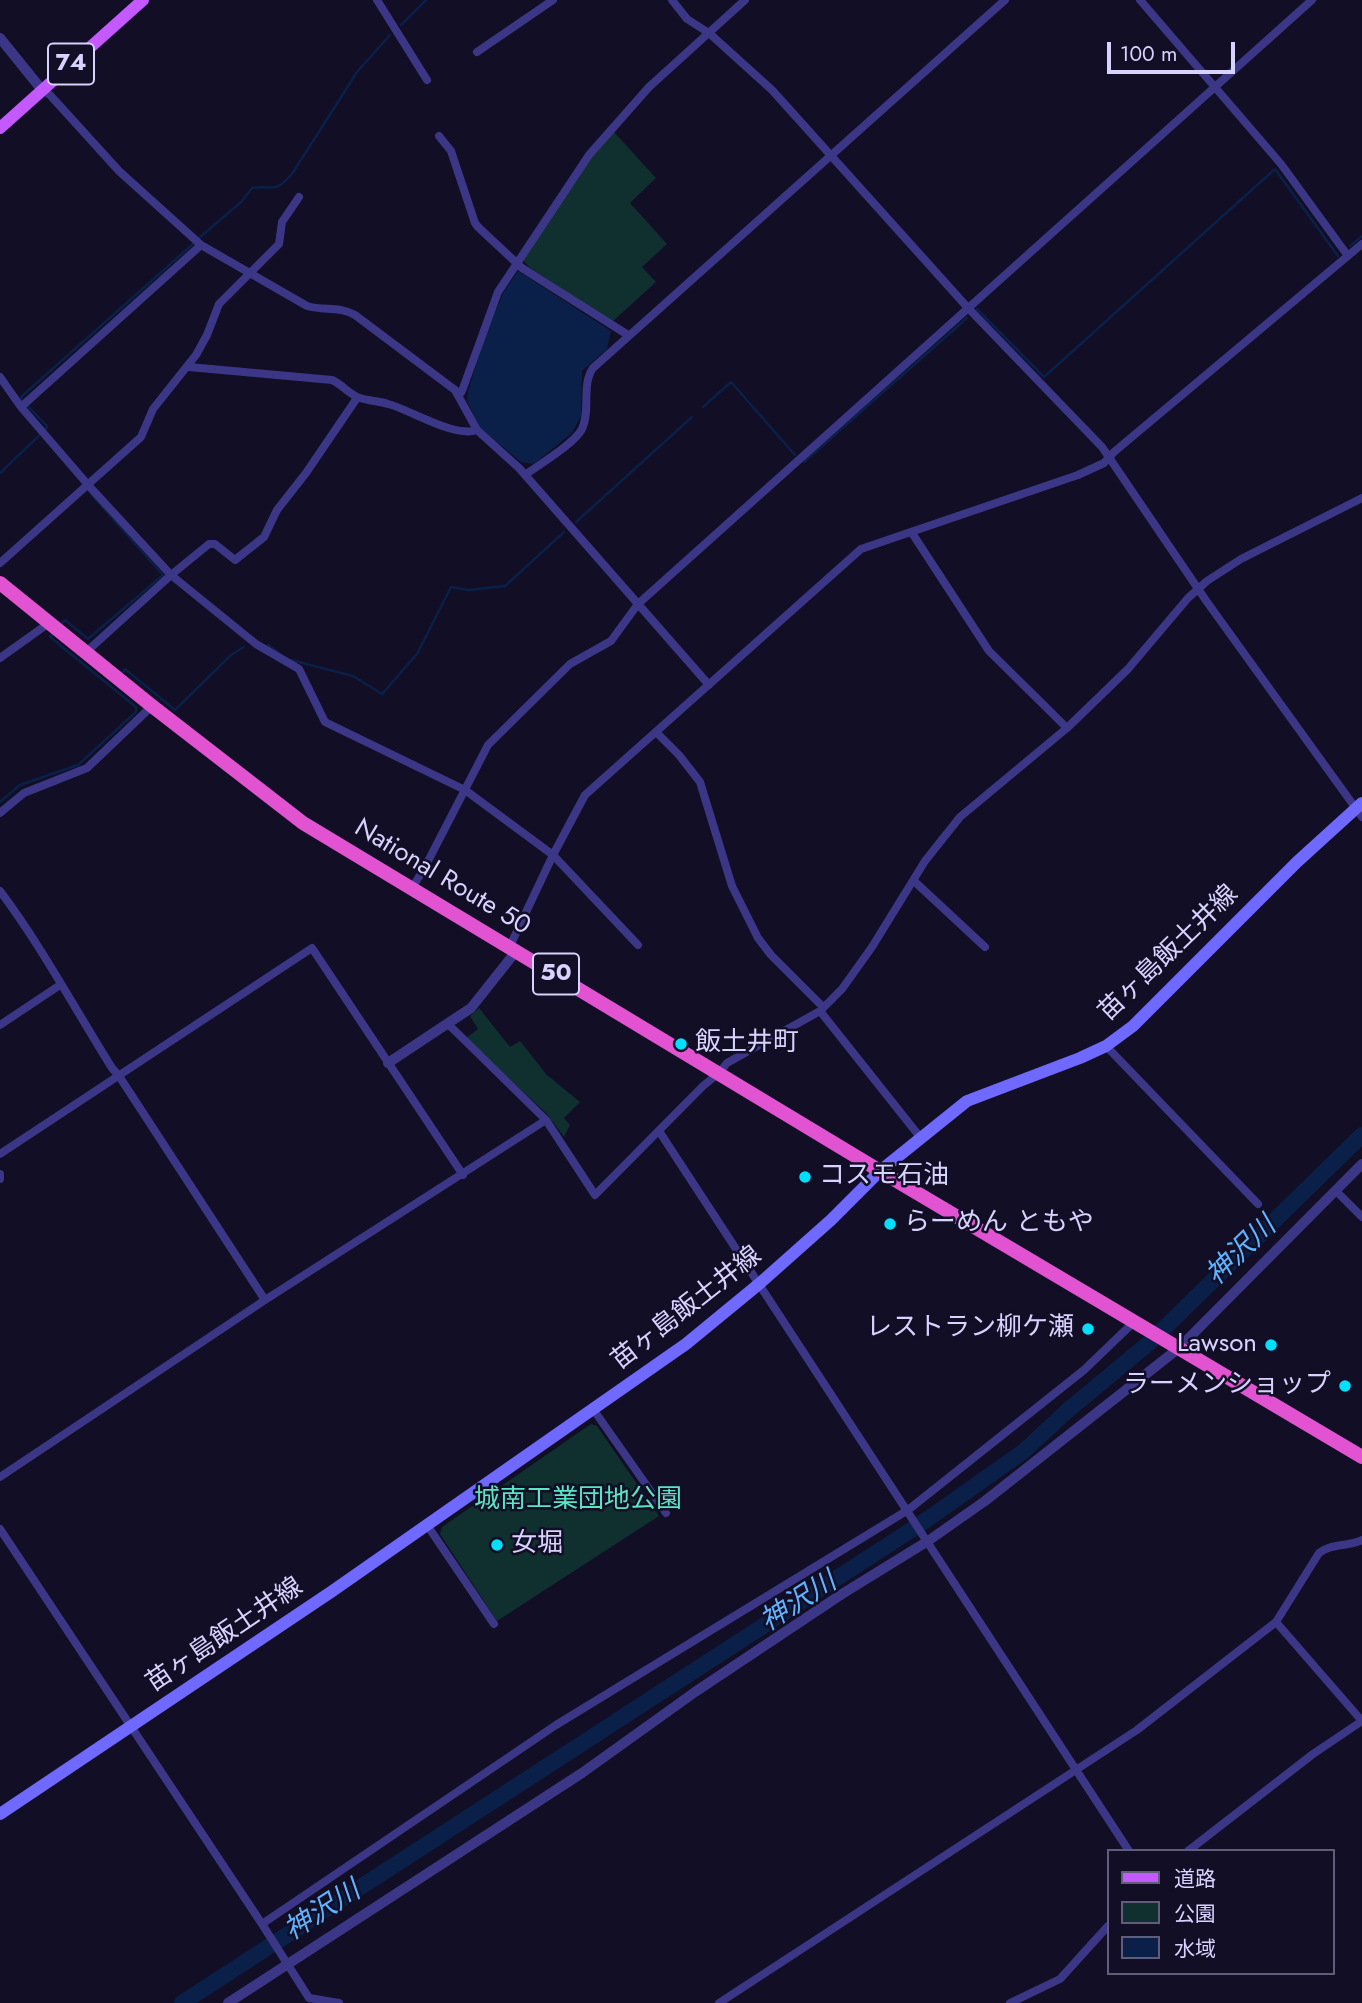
<!DOCTYPE html>
<html>
<head>
<meta charset="utf-8">
<style>
	body { margin:0 }
	#map { position:relative; width:1362px; height:2003px; overflow:hidden; background:#120e25; font-family:Jost,"Noto Sans JP",sans-serif }
	canvas { display:block }
	.legend { position:absolute; left:1107px; top:1849px; width:228px; height:126px; box-sizing:border-box; background:#120e25; border:2px solid #615c7c; margin:0; padding:9px 12px; list-style:none; font-size:21px; color:#d8d2ff }
	.legend li { display:flex; align-items:center; gap:14px; height:35px }
	.legend b { width:35px; border:2px solid #615c7c }
	.scale { position:absolute; left:1107px; top:42px; width:128px; height:32px; box-sizing:border-box; border:4px solid #d8d2ff; border-top:0; padding-left:9px; font-size:21px; line-height:24px; white-space:nowrap; color:#d8d2ff; -webkit-text-stroke:5px #120e25; paint-order:stroke }
</style>
</head>
<body>
<div id="map">
<canvas width="1362" height="2003"></canvas>
<ul class="legend">
<li><b style="height:9px;background:#c359ff"></b>道路</li>
<li><b style="height:19px;background:#102f2f"></b>公園</li>
<li><b style="height:19px;background:#0a2048"></b>水域</li>
</ul>
<div class="scale">100 m</div>
</div>
<script>
const ctx = document.querySelector('canvas').getContext('2d');
ctx.lineJoin = 'round';
function paint(path, color) {
  ctx.fillStyle = color;
  ctx.fill(path, 'evenodd');
}
function stroke(path, color, width, dash) {
  ctx.strokeStyle = color;
  ctx.lineWidth = width;
  ctx.lineCap = dash ? 'butt' : 'round';
  ctx.setLineDash(dash || []);
  ctx.stroke(path);
}
function label(font, color, halo, rows, align = 'center') {
  ctx.font = font + ' Jost,"Noto Sans JP",sans-serif';
  ctx.lineWidth = 5;
  ctx.setLineDash([]);
  ctx.textBaseline = 'middle';
  ctx.strokeStyle = halo;
  ctx.fillStyle = color;
  for (const [text, x, y, turn = 0] of rows) {
    ctx.save();
    ctx.translate(x, y);
    ctx.rotate((+turn || 0) * Math.PI / 180);
    ctx.textAlign = isNaN(turn) ? turn : align;
    if (halo) ctx.strokeText(text, 0, 0);
    ctx.fillText(text, 0, 0);
    ctx.restore();
  }
}
paint(new Path2D(`
	M614,132L656,178L630,203L667,244L642,267L656,282L612,322L529,267L523,260L591,156Z
	M479,1008L510,1047L520,1041L547,1075L580,1102L564,1118L570,1125L564,1137L547,1114L466,1038L478,1029L470,1016Z
	M591,1424L597,1426L659,1516L497,1621L440,1534L442,1527Z`), '#102f2f');
paint(new Path2D(`
	M518,271L611,331L607,349L582,371L581,416L572,433L534,464L521,462L480,428L467,401L468,391L486,334L503,293Z`), '#0a2048');
stroke(new Path2D(`
	M401,25L426,0
	M199,238L241,202L252,188C276,185 274,194 292,174L357,72L390,35
	M1350,246L1362,236
	M977,309L1044,377L1275,169L1338,256
	M703,407L731,382L795,455
	M804,462L967,318
	M0,473L46,429L47,426L21,399L22,396L194,243
	M576,522L692,417
	M62,623L65,620L88,639L163,575L91,494
	M268,645L279,653
	M291,660L353,676L382,694L417,654L451,587L469,590L505,586L564,532
	M123,672L125,669L175,710L231,655L244,647
	M0,802L20,785L78,765L136,712V707L50,637L52,635`), '#0a2048', 2.5);
stroke(new Path2D(`
	M182,2003L925,1521L1024,1451L1067,1411L1149,1343L1362,1135`), '#0a2048', 16);
stroke(new Path2D(`
	M377,0L427,80
	M672,0L687,19L709,33L772,90L968,308L1102,447L1207,602L1362,817
	M1140,0L1281,164L1348,256
	M477,52L553,0
	M42,90L50,95L119,171L201,245L307,306C324,311 340,306 355,315L455,390L477,430L519,468L709,685
	M439,136L451,151L475,223L478,227L522,268L628,335
	M189,367L332,380C343,385 350,395 360,398C369,401 379,401 388,404C411,410 454,438 477,430
	M0,377L21,407L89,486L171,575L256,644L299,669L325,722L465,790L553,855L638,945
	M459,395L462,391L498,292L589,155L649,87L745,0
	M21,407L201,245
	M525,475C540,464 574,444 582,429C591,410 581,385 593,368L1005,0
	M912,533L989,651L1067,728
	M0,563L141,437L153,409L196,355L207,335L219,304L279,244L282,222L299,197
	M85,653L171,575L209,544H215L235,560L264,537L277,510L306,473L357,398
	M0,658L49,623
	M656,732L679,755L700,782L732,886L758,938L771,955L823,1007
	M0,813L24,793L87,768L152,706
	M914,881L985,947
	M412,888L425,867L488,745L570,664L611,641L638,604L1312,0
	M0,891C42,947 75,1009 112,1068L119,1076L265,1300
	M510,946L553,855L585,795L861,549L1078,475L1104,463L1114,452L1362,244
	M820,1011L920,1137
	M448,1024L546,1120
	M0,1025L60,985
	M1106,1046L1258,1204
	M659,1131L1129,1851
	M0,1154L312,948L463,1175
	M0,1174V1179
	M1335,1190L1362,1217
	M593,1409L666,1513
	M0,1477L265,1300L546,1120L595,1195L703,1086L719,1073L727,1063L820,1011L842,989L872,947L925,861L960,817L1067,728L1128,669L1188,598L1207,581L1241,559L1362,498
	M427,1525L494,1624
	M0,1529L262,1924L309,1998L339,2003
	M1276,1622L1362,1721
	M1188,1851L1313,1754L1362,1721
	M262,1924L556,1725L908,1510L1084,1370L1135,1321
	M719,2003L1137,1730L1276,1622L1319,1553C1331,1543 1348,1547 1362,1540
	M1010,2003L1060,1979L1108,1926`), '#3b3786', 8);
stroke(new Path2D(`
	M0,38L42,90
	M388,1063L471,1008L517,950
	M228,2003L582,1773L695,1692L842,1594L928,1541L985,1501L1179,1348L1362,1164`), '#3b3786', 10);
stroke(new Path2D(`
	M0,1814L331,1592L686,1344L759,1284L831,1220L880,1171L967,1101L1080,1058L1106,1046L1133,1026L1297,862L1362,803`), '#6f69ff', 12);
stroke(new Path2D(`
	M0,128L143,0`), '#c359ff', 12);
stroke(new Path2D(`
	M0,583L152,706L303,823L880,1171L1362,1457`), '#e153d0', 14);
for (const [x, y, r, color] of [
	[681,1044,7,"#00e0fd"],
	[805,1177,7,"#00e0fd"],
	[890,1224,7,"#00e0fd"],
	[1088,1329,7,"#00e0fd"],
	[1271,1345,7,"#00e0fd"],
	[1345,1386,7,"#00e0fd"],
	[497,1545,7,"#00e0fd"]
]) {
  const dot = new Path2D();
  dot.arc(x, y, r, 0, 2 * Math.PI);
  ctx.fillStyle = color;
  ctx.fill(dot);
  stroke(dot, '#120e25', 2.5);
}
for (const [x, y, w] of [
	[71,64,46],
	[556,974,46]
]) {
  const box = new Path2D();
  box.roundRect(x - w / 2, y - 20.5, w, 41, 5);
  ctx.fillStyle = '#120e25';
  ctx.fill(box);
  stroke(box, '#d8d2ff', 2);
}
label('bold 24px', '#d8d2ff', null, [
	["74",71,64],
	["50",556,974]
]);
label('26px', '#d8d2ff', '#120e25', [
	["National Route 50",442,878,31],
	["苗ヶ島飯土井線",1169,954,-44],
	["苗ヶ島飯土井線",687,1309,-38],
	["苗ヶ島飯土井線",225,1636,-34]
]);
label('26px', '#d8d2ff', '#120e25', [
	["飯土井町",695,1044],
	["コスモ石油",819,1177],
	["らーめん ともや",904,1224],
	["レストラン柳ケ瀬",1074,1329,"right"],
	["Lawson",1257,1345,"right"],
	["ラーメンショップ",1331,1386,"right"],
	["女堀",511,1545]
], 'left');
label('26px', '#59e4c3', '#120e25', [
	["城南工業団地公園",578,1501]
]);
label('italic 28px', '#60b3ff', '#120e25', [
	["神沢川",1242,1252,-44],
	["神沢川",799,1603,-33],
	["神沢川",323,1912,-33]
]);
</script>
</body>
</html>
